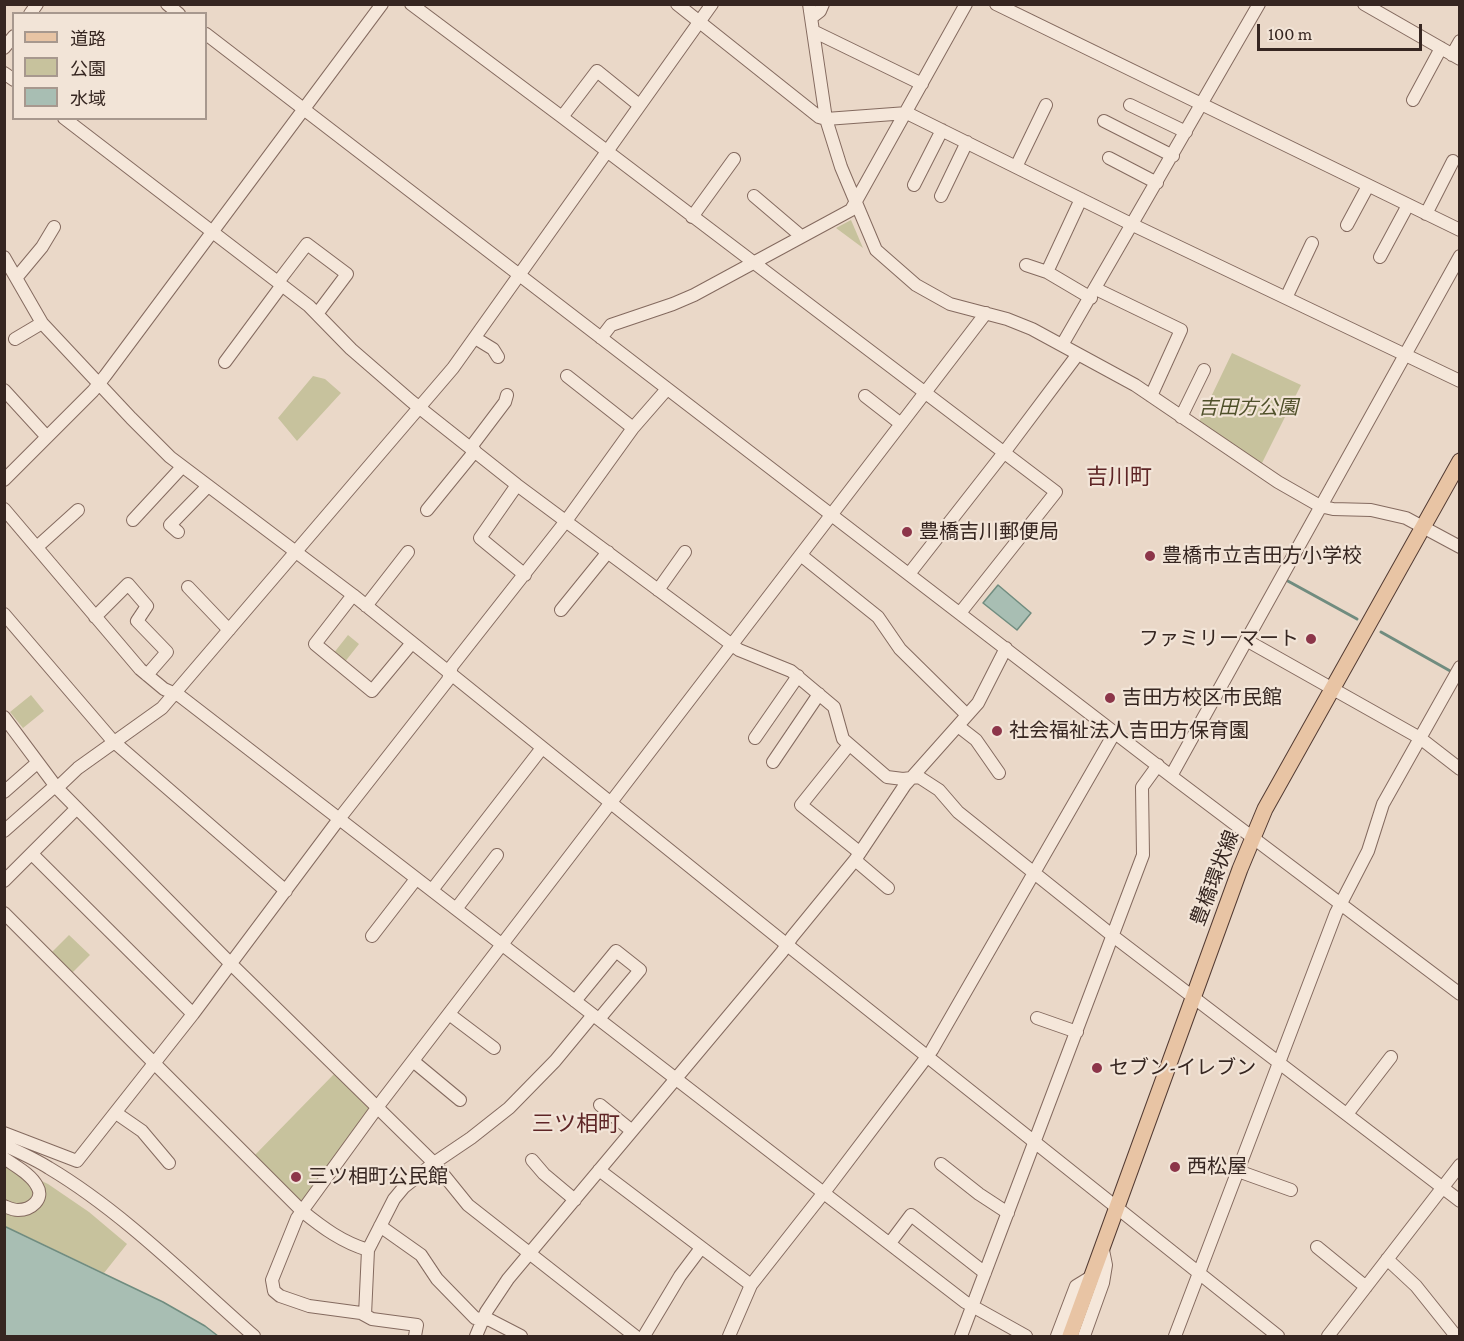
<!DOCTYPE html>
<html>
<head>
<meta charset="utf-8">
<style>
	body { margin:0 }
	#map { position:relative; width:1464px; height:1341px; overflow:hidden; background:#ead8c8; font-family:"Crimson Pro","Noto Sans JP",serif }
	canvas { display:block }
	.frame { position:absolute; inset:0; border:6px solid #362621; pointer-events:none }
	.legend { position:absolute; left:12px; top:12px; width:195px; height:108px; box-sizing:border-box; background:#f2e4d7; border:2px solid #a7988e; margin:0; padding:8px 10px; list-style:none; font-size:18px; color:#362621 }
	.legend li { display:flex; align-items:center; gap:12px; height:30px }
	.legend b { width:30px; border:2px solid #a7988e }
	.scale { position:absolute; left:1257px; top:24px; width:165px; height:27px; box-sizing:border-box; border:3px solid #362621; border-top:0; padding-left:8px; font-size:18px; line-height:21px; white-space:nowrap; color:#362621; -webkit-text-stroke:4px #f2e4d7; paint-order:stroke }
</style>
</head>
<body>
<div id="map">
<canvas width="1464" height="1341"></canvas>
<div class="frame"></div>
<ul class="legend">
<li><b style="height:8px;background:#e8c4a4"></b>道路</li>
<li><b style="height:16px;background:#c7c29d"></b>公園</li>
<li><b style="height:16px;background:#a8beb3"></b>水域</li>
</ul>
<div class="scale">100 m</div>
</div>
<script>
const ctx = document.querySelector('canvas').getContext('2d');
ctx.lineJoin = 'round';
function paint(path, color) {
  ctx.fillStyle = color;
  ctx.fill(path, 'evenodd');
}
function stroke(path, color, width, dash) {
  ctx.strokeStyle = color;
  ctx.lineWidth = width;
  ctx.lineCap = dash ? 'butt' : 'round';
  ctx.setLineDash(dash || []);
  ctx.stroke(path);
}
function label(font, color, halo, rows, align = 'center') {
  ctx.font = font + ' "Crimson Pro","Noto Sans JP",serif';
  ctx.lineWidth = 4.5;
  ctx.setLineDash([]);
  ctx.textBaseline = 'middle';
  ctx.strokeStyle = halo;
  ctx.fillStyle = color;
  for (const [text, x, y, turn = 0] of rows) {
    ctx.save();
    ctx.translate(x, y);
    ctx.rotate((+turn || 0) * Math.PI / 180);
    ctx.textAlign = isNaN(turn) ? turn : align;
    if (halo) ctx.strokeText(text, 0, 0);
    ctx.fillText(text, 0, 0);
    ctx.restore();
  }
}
paint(new Path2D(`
	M851,220L863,248L836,228Z
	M1232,353L1301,385L1261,465L1199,422Z
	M313,376L325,379L341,393L297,441L278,418Z
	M348,635L359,644L344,663L333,654Z
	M31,695L44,711L23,728L10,712Z
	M69,935L90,955L72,973L51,953Z
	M335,1073L373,1109L302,1200L298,1201L253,1157Z
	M4,1163L48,1184L89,1212L127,1244L104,1273L5,1226Z`), '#c7c29d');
const water = new Path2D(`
	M998,585L1031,613L1017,630L983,603Z
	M4,1226L163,1302L205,1326L218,1336H5Z`);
paint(water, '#a8beb3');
stroke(water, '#708c7f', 1.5);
stroke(new Path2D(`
	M1285,581L1286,580L1357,619
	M1381,632L1452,672`), '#708c7f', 3);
const minor = new Path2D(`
	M167,4L179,14
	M411,4L562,117L1056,492L960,613
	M677,4L819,117L826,119L907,113L1133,225L1460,381
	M809,4L826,119L841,167L876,250L916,285L950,304L1007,319L1032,329L1135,385L1278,482L1320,506L1333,509L1371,510L1406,518L1460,547
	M996,4L1460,230
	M1364,4L1460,59
	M30,14L37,4
	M811,18L820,11L823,4
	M813,31L922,84
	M206,34L1171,776L1460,994
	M4,48L14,36
	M1452,55L1460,41
	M4,73L14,80
	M1413,100L1441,48
	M1130,105L1186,132
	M562,117L597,71L639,105
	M64,118L309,306L351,349L411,401L517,485L739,650L791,671L834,707L843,739L887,777L903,779L919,777L939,790L958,812L1113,936L1460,1201
	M1104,121L1173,156
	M1109,158L1157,183
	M1016,167L1046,105
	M914,185L942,130
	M754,196L801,236
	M941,196L967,142
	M1081,199L1047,272L1091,298
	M1426,214L1453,161
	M692,217L734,159
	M1347,225L1368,186
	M4,257L42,323L131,418L170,457L353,595L786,944L1278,1336
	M1380,257L1408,205
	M1026,265L1047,272
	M17,277L42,247L54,227
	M278,282L307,244L347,274L317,314
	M1096,289L1181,330L1151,396
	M1286,298L1312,243
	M475,338L493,349L498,357
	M601,338L611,325L673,304L694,295L851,210L966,4
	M15,339L42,323
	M1062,345L1259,4
	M225,362L282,285
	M567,376L633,428
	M4,390L47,437
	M865,396L901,424
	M1181,417L1204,370
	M471,447L505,402L507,395
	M4,480L93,391L105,376L382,4
	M517,485L480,538L525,575
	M4,509L140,669L164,689L180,696L965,1302L1026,1336
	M427,510L475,451
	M133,520L182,467
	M178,532L170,525L208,486
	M37,547L78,510
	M802,556L878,617L900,649L967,715
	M909,574L1006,450L1078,354
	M188,587L229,630
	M658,590L685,552
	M353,595L315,644L372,691L411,644
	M366,606L408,552
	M561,610L608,552
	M4,614L113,741L286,891
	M95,617L128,584L147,606L137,621L167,652L147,675
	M1246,640L1420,738L1460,769
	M4,717L57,788L230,963L434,1163L468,1205L635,1336
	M958,726L976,740L999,773
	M755,738L798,676
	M849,745L801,805L859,852
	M773,762L819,694
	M1171,776L1460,256
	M57,788L78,768L162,708L453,368L712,4
	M4,792L37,763
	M4,831L55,786
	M32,854L193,1014
	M855,860L888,888
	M4,881L77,808
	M432,890L542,748
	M456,909L497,855
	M4,913L302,1211C323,1228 342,1242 368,1250L394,1199L404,1187L434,1163L471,1138L509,1108L555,1061L593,1015
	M372,936L416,879
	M575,1001L616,951L640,970L599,1019
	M449,1014L494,1048
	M1037,1018L1077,1032
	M413,1061L460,1100
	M600,1105L632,1131
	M116,1113L142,1131L169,1163
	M1347,1114L1391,1057
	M4,1133L77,1161L193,1014L339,819L448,680L452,666L566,521L633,428L667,389
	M4,1145C19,1152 35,1159 49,1168C123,1212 189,1279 254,1336
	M4,1158C15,1166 31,1174 37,1186C45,1199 31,1210 18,1210C13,1210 9,1208 4,1206
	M532,1160L544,1174L575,1200
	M941,1164L979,1194L1008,1213
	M599,1170L751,1285
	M1238,1171L1291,1190
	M380,1226L421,1255L437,1279L475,1318L490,1320L521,1336
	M890,1243L911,1215L985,1273
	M1317,1247L1366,1287
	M1387,1259L1416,1286L1456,1336
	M365,1315L368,1250
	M415,1336L417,1325L372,1319L361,1313L309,1306L280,1296L274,1291L272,1280L297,1218L382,1101L986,313
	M476,1336L486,1312L508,1279L782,952L792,937L855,860L905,785L978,703L1006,648
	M644,1336L680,1276L701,1248
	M729,1336L751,1285L829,1186L932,1050L1115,732
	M961,1336L1143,855L1142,787L1158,765
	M1057,1336L1076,1286L1094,1275
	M1084,1336L1103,1283L1106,1265L1102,1245
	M1175,1336L1336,913L1368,851L1383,804L1460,667
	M1328,1336L1460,1165`);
const major = new Path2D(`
	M1070,1336L1240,869L1265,809L1460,461`);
stroke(minor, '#846a5f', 14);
stroke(major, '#523a32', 17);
stroke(minor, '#f5e7da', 12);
stroke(major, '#e8c4a4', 15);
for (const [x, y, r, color] of [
	[907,532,6,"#8c3549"],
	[1150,556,6,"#8c3549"],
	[1311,639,6,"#8c3549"],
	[1110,698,6,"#8c3549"],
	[997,731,6,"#8c3549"],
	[1097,1068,6,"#8c3549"],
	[1175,1167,6,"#8c3549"],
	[296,1177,6,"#8c3549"]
]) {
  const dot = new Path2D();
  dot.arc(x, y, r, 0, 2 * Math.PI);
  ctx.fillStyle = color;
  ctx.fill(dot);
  stroke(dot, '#f2e4d7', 2);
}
label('italic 20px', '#4f502a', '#f2e4d7', [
	["吉田方公園",1248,408]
]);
label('20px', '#362621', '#f2e4d7', [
	["豊橋吉川郵便局",919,532],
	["豊橋市立吉田方小学校",1162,556],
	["ファミリーマート",1299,639,"right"],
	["吉田方校区市民館",1122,698],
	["社会福祉法人吉田方保育園",1009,731],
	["セブン-イレブン",1109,1068],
	["西松屋",1187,1167],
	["三ツ相町公民館",308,1177]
], 'left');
label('20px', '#362621', '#f2e4d7', [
	["豊橋環状線",1215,878,-69]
]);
label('22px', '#5e2526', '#f2e4d7', [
	["吉川町",1119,477],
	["三ツ相町",576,1124]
]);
</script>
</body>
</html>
